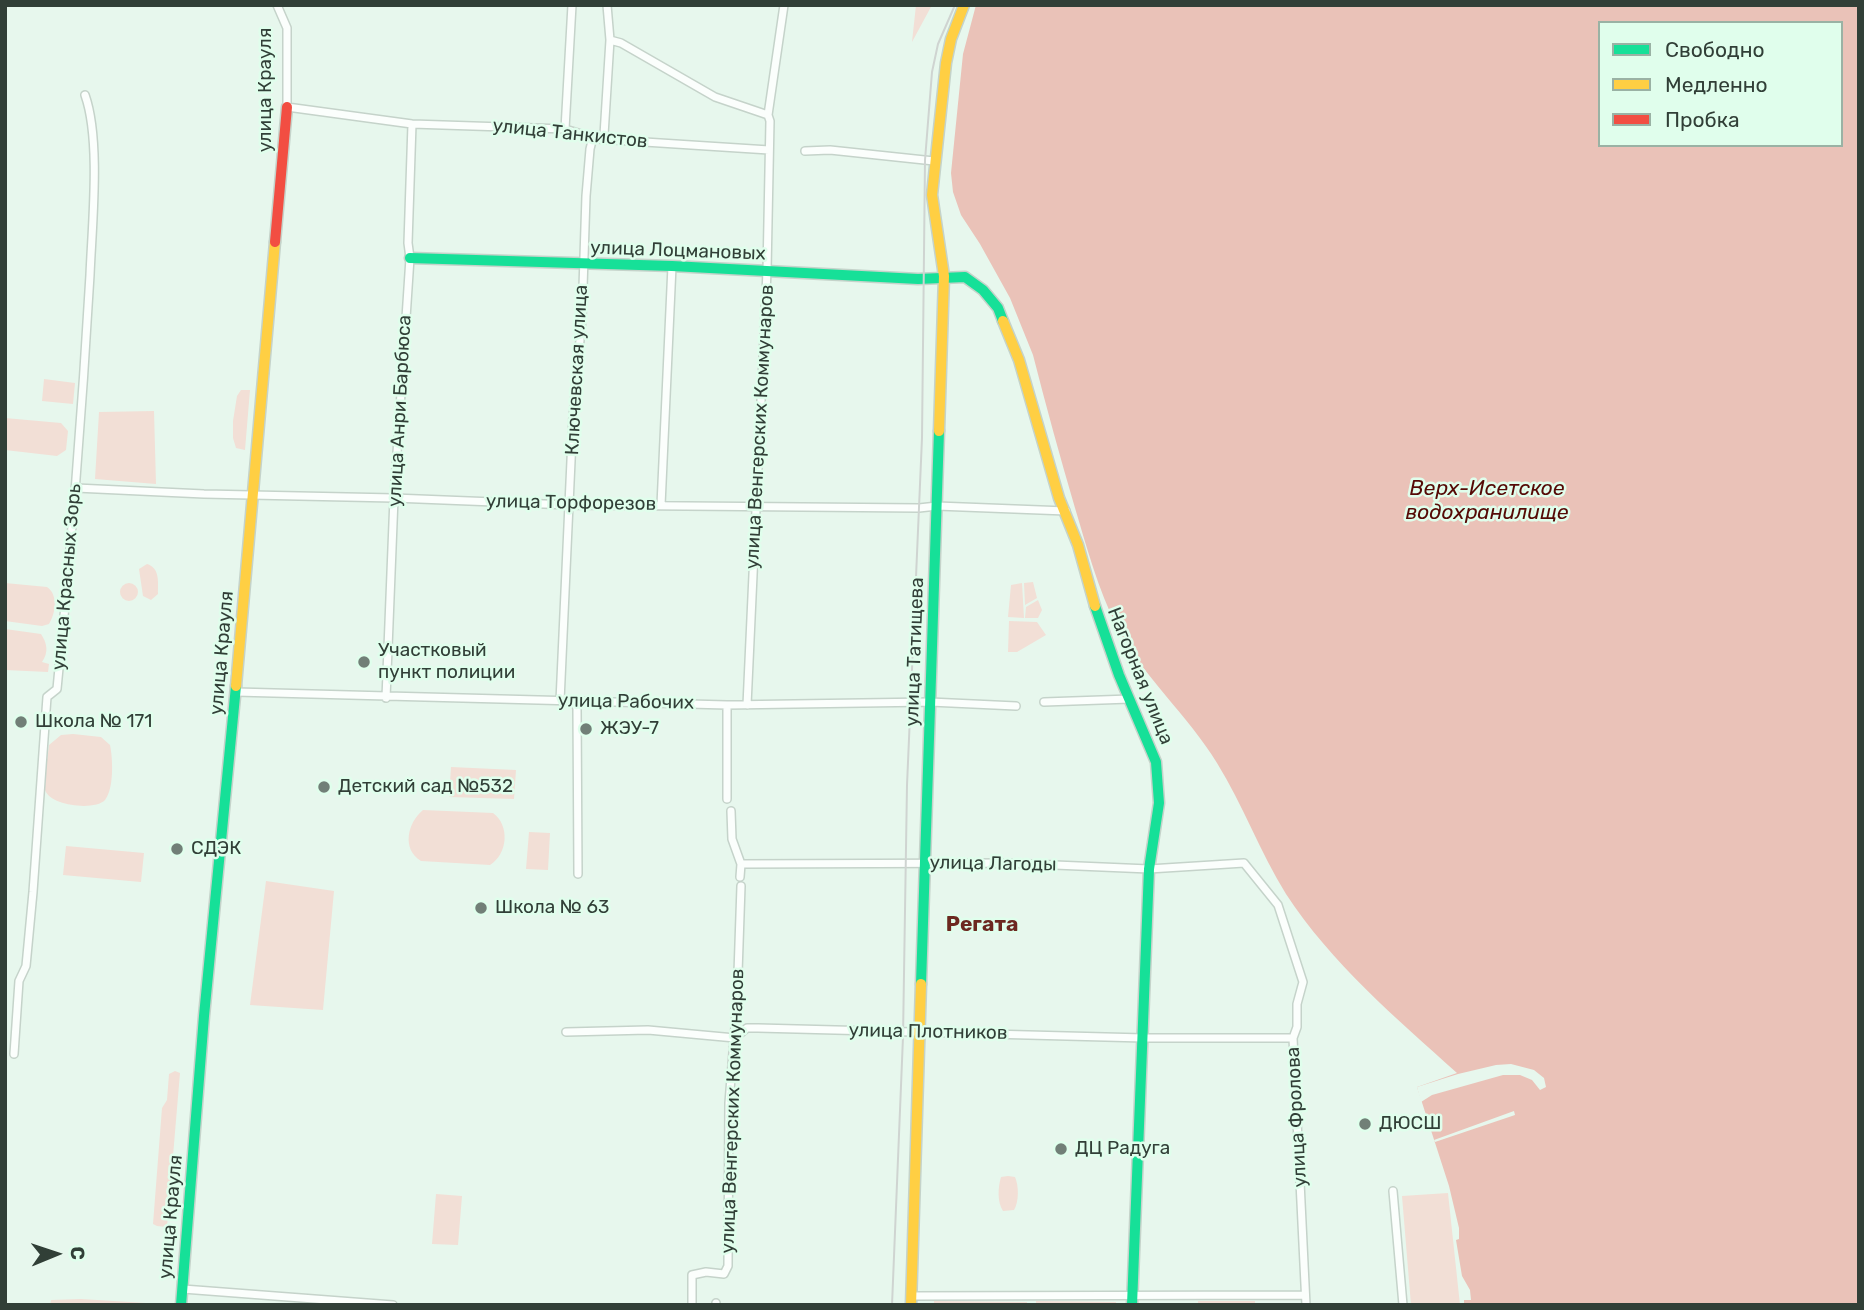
<!DOCTYPE html>
<html>
<head>
<meta charset="utf-8">
<style>
	body { margin:0 }
	#map { position:relative; width:1864px; height:1310px; overflow:hidden; background:#e7f7ed; font-family:Rubik,sans-serif }
	canvas { display:block }
	.frame { position:absolute; inset:0; border:7px solid #313f37; pointer-events:none }
	.legend { position:absolute; left:1598px; top:21px; width:245px; height:126px; box-sizing:border-box; background:#e0feec; border:2px solid #9ab2a4; margin:0; padding:9px 12px; list-style:none; font-size:21px; color:#313f37 }
	.legend li { display:flex; align-items:center; gap:14px; height:35px }
	.legend b { width:35px; border:2px solid #9ab2a4 }
	.north { position:absolute; left:21px; top:1219px; width:70px; height:70px; -webkit-text-stroke:5px #e0feec; paint-order:stroke; rotate:88deg; font-size:19px; font-weight:700; line-height:28px; text-align:center; color:#313f37 }
	.north::after { content:''; display:block; margin:auto; width:24px; height:32px; background:#313f37; clip-path:polygon(50% 0,100% 100%,50% 72%,0 100%) }
</style>
</head>
<body>
<div id="map">
<canvas width="1864" height="1310"></canvas>
<div class="frame"></div>
<ul class="legend">
<li><b style="height:9px;background:#16e098"></b>Свободно</li>
<li><b style="height:9px;background:#ffcf43"></b>Медленно</li>
<li><b style="height:9px;background:#f24e42"></b>Пробка</li>
</ul>
<div class="north">С</div>
</div>
<script>
const ctx = document.querySelector('canvas').getContext('2d');
ctx.lineJoin = 'round';
function paint(path, color) {
  ctx.fillStyle = color;
  ctx.fill(path, 'evenodd');
}
function stroke(path, color, width, dash) {
  ctx.strokeStyle = color;
  ctx.lineWidth = width;
  ctx.lineCap = dash ? 'butt' : 'round';
  ctx.setLineDash(dash || []);
  ctx.stroke(path);
}
function label(font, color, halo, rows, align = 'center') {
  ctx.font = font + ' Rubik,sans-serif';
  ctx.lineWidth = 5;
  ctx.setLineDash([]);
  ctx.textBaseline = 'middle';
  ctx.strokeStyle = halo;
  ctx.fillStyle = color;
  for (const [text, x, y, turn = 0] of rows) {
    ctx.save();
    ctx.translate(x, y);
    ctx.rotate((+turn || 0) * Math.PI / 180);
    ctx.textAlign = isNaN(turn) ? turn : align;
    if (halo) ctx.strokeText(text, 0, 0);
    ctx.fillText(text, 0, 0);
    ctx.restore();
  }
}
paint(new Path2D(`
	M916,5H932L912,42Z
	M44,379L75,383L73,404L42,401Z
	M241,390H250L245,450L236,448L233,438V421L237,396Z
	M154,411L156,484L95,479L99,412Z
	M5,418L61,423L68,431L66,450L57,456L5,450Z
	M147,564C160,568 158,582 158,594L151,600L143,596L139,569Z
	M1033,582L1037,598L1025,605L1024,583Z
	M120 592a9 9 0 1 1 18 0a9 9 0 1 1-18 0Z
	M5,583L47,587C58,594 56,613 49,624L42,626L5,621Z
	M1022,583L1024,618L1008,617L1011,585Z
	M1038,600L1042,610L1038,618H1025L1026,607Z
	M1009,621L1037,622L1046,635L1017,652H1008Z
	M5,629L41,634C47,643 49,652 42,662L49,664L48,672L5,670Z
	M73,734L101,737L110,745C113,759 114,789 105,800C95,811 50,806 45,790C43,780 48,756 49,745L61,735Z
	M451,767L516,770L514,799L449,797Z
	M423,810L493,813C510,825 508,854 490,865L421,861C401,849 408,822 423,810Z
	M529,832L550,833L548,870L526,869Z
	M66,846L144,853L141,882L63,875Z
	M266,881L334,891L323,1010L250,1005Z
	M175,1071L180,1073L167,1227L157,1226L153,1224L162,1108L167,1100L169,1074Z
	M1008,1176L1015,1177C1019,1186 1019,1202 1014,1210L1003,1211C997,1202 998,1187 1001,1177Z
	M1448,1193L1460,1305H1411L1402,1196Z
	M436,1194L462,1196L458,1245L432,1244Z
	M81,1299L162,1304L50,1305L51,1300Z
	M934,1301L1027,1302V1305H934Z
	M1036,1301L1116,1302V1305H1036Z
	M1198,1301H1255V1305H1198Z`), '#f2dfd6');
paint(new Path2D(`
	M976,5H1859V1305H1464V1300H1471L1470,1290L1462,1276L1456,1240L1459,1239V1228L1449,1186L1417,1087L1457,1073C1396,1018 1331,963 1286,894C1260,852 1243,805 1217,763C1188,715 1143,677 1117,627C1098,589 1087,548 1075,508C1060,457 1046,406 1033,355L1010,298L980,244L961,215L953,192L951,173L963,54ZM1600,23H1841V145H1600Z`), '#eac2b8');
paint(new Path2D(`
	M1511,1064L1534,1070L1544,1078L1546,1087L1540,1090L1532,1080L1520,1075H1503L1432,1095L1421,1102L1417,1087L1458,1074L1496,1065Z
	M1514,1111L1515,1115L1435,1142L1434,1140Z`), '#e7f7ed');
const street = new Path2D(`
	M277,5L287,28V107L412,124L565,129L598,139L769,150
	M610,40L621,43L715,97L768,115
	M565,129L572,5
	M805,151L830,150L934,161
	M76,488L204,494L394,498L569,505L919,508L937,506L1066,511
	M661,505L672,266
	M236,692L727,705L930,702L1016,706
	M386,698L394,498L410,258L408,243L412,124
	M560,701L573,417L582,318L586,196L590,149L593,137L604,135L610,40L607,5
	M575,701L577,709L578,874
	M1044,702L1130,699
	M747,705L767,271L770,121L768,115L784,5
	M727,799V705
	M731,811L732,839L741,864L740,877
	M741,864L1008,863L1149,869L1244,863L1278,905L1303,982L1297,1004V1027L1293,1038L1306,1305
	M566,1032L648,1030L735,1038L747,1028H758L1144,1038H1293
	M14,1054L19,981L26,966L33,892L47,697L57,689C71,551 82,413 90,275C92,225 101,140 85,95
	M1393,1191L1403,1305
	M183,1289L393,1305
	M911,1296L1305,1295
	M692,1305V1275L706,1272L724,1274L728,1266L729,1103L737,1002L741,886
	M716,1305V1303`);
const fast = new Path2D(`
	M410,258L672,266L918,279L965,277L983,290L998,308L1003,321
	M1095,606L1119,675L1156,762L1159,803L1149,869L1132,1305
	M921,984L939,431
	M181,1305L204,1016L236,686`);
const slow = new Path2D(`
	M1003,321L1019,360L1059,498L1078,545L1095,606
	M939,431L944,276L932,195L946,63L951,39L964,5
	M236,686L275,242
	M911,1305L921,984`);
const jam = new Path2D(`
	M275,242L287,107`);
stroke(street, '#c5d3ca', 10);
stroke(fast, '#c5d3ca', 13);
stroke(slow, '#c5d3ca', 13);
stroke(jam, '#c5d3ca', 13);
stroke(street, '#fbfefc', 7);
stroke(fast, '#16e098', 10);
stroke(slow, '#ffcf43', 10);
stroke(jam, '#f24e42', 10);
stroke(new Path2D(`
	M892,1305L903,1037L907,785L922,438L925,160L932,72L938,44L955,5`), '#cfd4d1', 2);
for (const [x, y, r, color] of [
	[364,662,7,"#717f77"],
	[21,722,7,"#717f77"],
	[586,729,7,"#717f77"],
	[324,787,7,"#717f77"],
	[177,849,7,"#717f77"],
	[481,908,7,"#717f77"],
	[1365,1124,7,"#717f77"],
	[1061,1149,7,"#717f77"]
]) {
  const dot = new Path2D();
  dot.arc(x, y, r, 0, 2 * Math.PI);
  ctx.fillStyle = color;
  ctx.fill(dot);
  stroke(dot, '#e0feec', 2.5);
}
label('19px', '#313f37', '#e0feec', [
	["улица Крауля",266,90,-90],
	["улица Танкистов",570,134,6],
	["улица Лоцмановых",678,251,2],
	["Ключевская улица",577,370,-87],
	["улица Анри Барбюса",400,411,-87],
	["улица Венгерских Коммунаров",760,427,-87],
	["улица Торфорезов",571,503,1],
	["улица Красных Зорь",67,577,-85],
	["улица Татищева",915,652,-88],
	["улица Крауля",222,653,-85],
	["Нагорная улица",1140,676,68],
	["улица Рабочих",626,702,1],
	["улица Лагоды",993,864,1],
	["улица Плотников",928,1032,1],
	["улица Венгерских Коммунаров",733,1111,-88],
	["улица Фролова",1297,1117,-93],
	["улица Крауля",171,1217,-85]
]);
label('19px', '#313f37', '#e0feec', [
	["Участковый",378,651],
	["пункт полиции",378,673],
	["Школа № 171",35,722],
	["ЖЭУ-7",600,729],
	["Детский сад №532",338,787],
	["СДЭК",191,849],
	["Школа № 63",495,908],
	["ДЮСШ",1379,1124],
	["ДЦ Радуга",1075,1149]
], 'left');
label('italic 21px', '#550a06', '#e0feec', [
	["Верх-Исетское",1487,489],
	["водохранилище",1487,513]
]);
label('bold 21px', '#6c2820', '#e0feec', [
	["Регата",982,925]
]);
</script>
</body>
</html>
